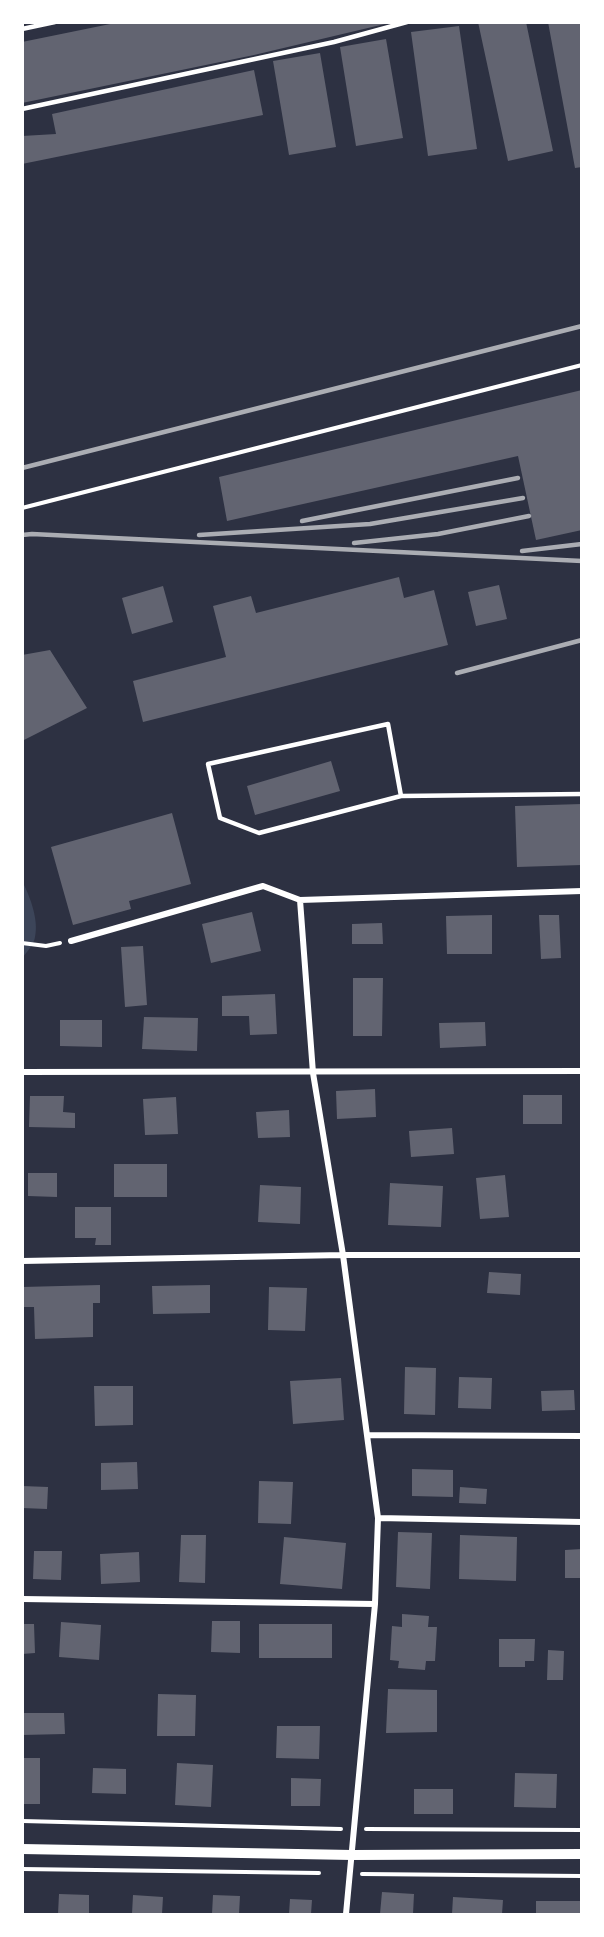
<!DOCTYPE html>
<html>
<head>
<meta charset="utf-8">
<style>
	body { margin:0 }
	#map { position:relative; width:604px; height:1937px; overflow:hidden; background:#2d3142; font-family:"Noto Sans",sans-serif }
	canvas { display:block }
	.frame { position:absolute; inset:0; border:24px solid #fff; pointer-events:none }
</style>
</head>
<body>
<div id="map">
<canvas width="604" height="1937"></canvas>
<div class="frame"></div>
</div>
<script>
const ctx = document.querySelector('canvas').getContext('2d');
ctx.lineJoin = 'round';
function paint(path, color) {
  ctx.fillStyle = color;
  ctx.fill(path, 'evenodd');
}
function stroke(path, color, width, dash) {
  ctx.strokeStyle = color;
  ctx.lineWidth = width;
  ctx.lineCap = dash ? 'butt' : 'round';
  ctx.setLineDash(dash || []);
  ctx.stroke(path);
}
paint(new Path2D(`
	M22,881C30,896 39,920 35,937C34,944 27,952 23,957Z`), '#3c4559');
paint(new Path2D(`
	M120,22H388L389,23L254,55L22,103V42Z
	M478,22H526L553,151L508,161Z
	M548,22H582V167L575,168Z
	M459,26L477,149L428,156L411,32Z
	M386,39L403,138L356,146L340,47Z
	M320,53L336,147L289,155L273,61Z
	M254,70L263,115L22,164V136L56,134L52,114Z
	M582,390V530L536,540L518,456L227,521L219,477Z
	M399,577L404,598L434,590L448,645L143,722L133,681L226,657L213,606L251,596L256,613Z
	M499,585L507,619L476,626L468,592Z
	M163,586L173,622L132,634L122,598Z
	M50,650L87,708L22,741V655Z
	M331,761L340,791L255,815L247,786Z
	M582,804V865L517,867L515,806Z
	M172,813L191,884L129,901L131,909L73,925L51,847Z
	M252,912L261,951L211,963L202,924Z
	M492,915V954H447L446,916Z
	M539,915H559L561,958L541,959Z
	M382,923L383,944H352V924Z
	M143,946L147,1005L125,1007L121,947Z
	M353,978H383L382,1036H353Z
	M275,994L277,1034L250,1035L249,1016H222V996Z
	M144,1017L198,1018L197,1051L142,1049Z
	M60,1020H102V1047L60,1046Z
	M485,1022L486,1046L440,1048L439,1023Z
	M375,1089L376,1117L337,1119L336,1091Z
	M523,1095H562V1124H523Z
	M30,1096H64L63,1112L75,1113V1128L29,1127Z
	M176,1097L178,1134L145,1135L143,1099Z
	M289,1110L290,1137L258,1138L256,1112Z
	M452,1128L454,1154L411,1157L409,1131Z
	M114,1164H167V1197H114Z
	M28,1173H57V1197L28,1196Z
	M505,1175L509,1217L480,1219L476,1178Z
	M390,1183L443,1186L441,1227L388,1225Z
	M260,1185L301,1187L300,1224L258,1222Z
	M75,1207H111V1245H95L96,1238H75Z
	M489,1272L521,1274L520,1295L487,1293Z
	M100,1285V1303H93V1337L35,1339L34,1307H22V1287Z
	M210,1285V1313L153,1314L152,1286Z
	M269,1287L307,1288L305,1331L268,1330Z
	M405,1367L436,1368L435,1415L404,1414Z
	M459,1377L492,1378L491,1409L458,1408Z
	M341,1378L344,1420L293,1424L290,1381Z
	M94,1386H133V1425L95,1426Z
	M574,1390L575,1410L542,1411L541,1391Z
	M137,1462L138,1489L101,1490V1463Z
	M412,1469L453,1470V1497L412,1496Z
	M259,1481L293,1482L291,1524L258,1523Z
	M22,1486L48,1487L47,1509L22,1508Z
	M460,1487L487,1489L486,1504L459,1503Z
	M398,1532L432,1533L430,1589L396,1587Z
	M181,1535H206L205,1583L179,1582Z
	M460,1535L517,1537L516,1581L459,1579Z
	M284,1537L346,1543L342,1589L280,1584Z
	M582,1549V1578H565V1550Z
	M34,1551H62L61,1580L33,1579Z
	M139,1552L140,1582L101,1584L100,1554Z
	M402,1614L429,1616L428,1627H437L435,1661H426L425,1670L398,1668L399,1661L390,1660L392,1626L402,1627Z
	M212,1621H240V1653L211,1652Z
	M61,1622L101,1625L99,1660L59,1657Z
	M22,1624H34L35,1653L22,1654Z
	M259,1624H332V1658H259Z
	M499,1639H535L534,1661H525V1667H499Z
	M548,1650L564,1651L563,1680H547Z
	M388,1689L437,1690V1732L386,1733Z
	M158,1694L196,1695L195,1736H157Z
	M22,1713H64L65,1734L22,1735Z
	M277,1726H320L319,1759L276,1758Z
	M22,1758H40V1804H22Z
	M177,1763L213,1765L211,1807L175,1805Z
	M93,1768L126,1769V1794L92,1793Z
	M515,1773L557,1774L556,1808L514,1807Z
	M291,1778L321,1779L320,1806H291Z
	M414,1789H453V1814H414Z
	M382,1892L414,1894L413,1914H380Z
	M59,1894L89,1895V1914H58Z
	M133,1895L163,1897L162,1914H132Z
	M213,1895L240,1896L239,1914H212Z
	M453,1897L503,1900L502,1914H452Z
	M290,1899L312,1900L311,1914H289Z
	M536,1901H582V1914H536Z`), '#626471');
stroke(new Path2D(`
	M22,508L582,365
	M22,943L46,946L60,943
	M22,1821L341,1829
	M366,1829L582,1830
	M22,1869L319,1873
	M362,1874L582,1876`), '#fff', 4);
stroke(new Path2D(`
	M22,29L55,22
	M22,109L334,42L407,22
	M401,796L388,724L208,764L220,818L259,833L401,796L582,794`), '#fff', 4.5);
stroke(new Path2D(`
	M300,900L313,1073L343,1255L378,1518L375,1604L346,1914
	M71,941L263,886L300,900L582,891
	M22,1072L582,1071
	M22,1261L343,1255H582
	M368,1435L582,1436
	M378,1518L582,1522
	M22,1599L375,1604`), '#fff', 6);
stroke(new Path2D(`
	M22,1849L352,1855L582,1854`), '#fff', 10);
stroke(new Path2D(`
	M22,468L582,326
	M302,521L518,478
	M22,535L32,534L582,561
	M199,535L370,524L523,498
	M354,543L438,534L529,516
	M522,551L582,544
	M457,673L582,640`), '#abadb3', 4.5);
</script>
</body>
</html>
